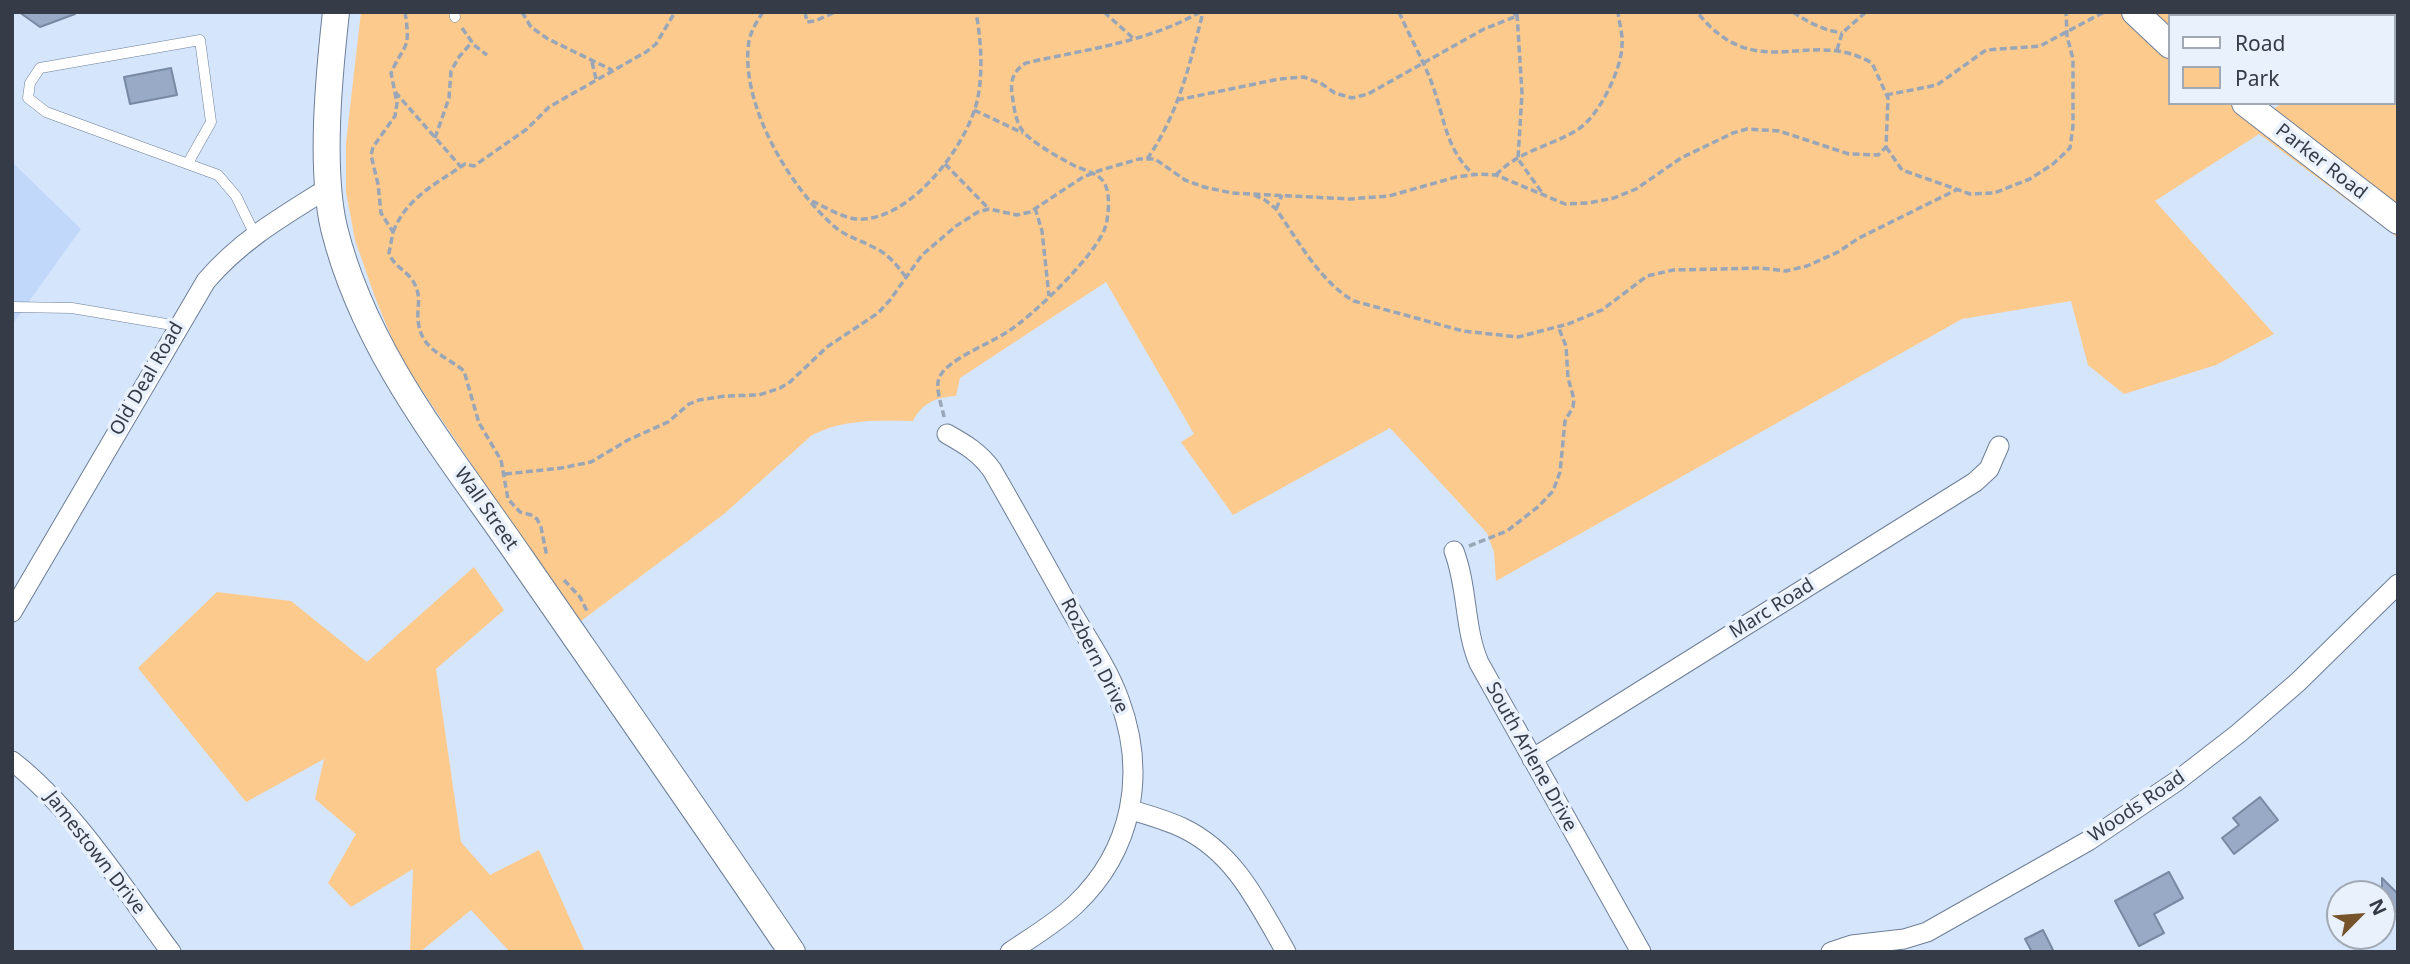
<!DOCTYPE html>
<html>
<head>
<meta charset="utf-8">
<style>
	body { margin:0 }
	#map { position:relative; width:2410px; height:964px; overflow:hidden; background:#d5e5fb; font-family:"Noto Sans",sans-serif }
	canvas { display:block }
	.frame { position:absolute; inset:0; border:14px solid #353c47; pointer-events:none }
	.legend { position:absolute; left:2168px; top:14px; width:228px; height:91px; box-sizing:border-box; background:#e9f1fd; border:2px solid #a1a9b4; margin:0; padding:9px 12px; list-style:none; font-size:21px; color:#353c47 }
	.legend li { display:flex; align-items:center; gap:14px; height:35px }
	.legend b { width:35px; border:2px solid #a1a9b4 }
	.north { position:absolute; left:2326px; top:880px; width:70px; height:70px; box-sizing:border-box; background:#e9f1fd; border:2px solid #a1a9b4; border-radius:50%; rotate:65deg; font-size:19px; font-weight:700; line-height:28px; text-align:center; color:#353c47 }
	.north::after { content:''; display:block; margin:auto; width:24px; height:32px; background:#76552c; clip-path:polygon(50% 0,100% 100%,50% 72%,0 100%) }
</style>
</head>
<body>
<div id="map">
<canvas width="2410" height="964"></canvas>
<div class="frame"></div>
<ul class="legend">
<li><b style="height:9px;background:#fff"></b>Road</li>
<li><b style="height:19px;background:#fdca8e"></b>Park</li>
</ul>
<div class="north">N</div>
</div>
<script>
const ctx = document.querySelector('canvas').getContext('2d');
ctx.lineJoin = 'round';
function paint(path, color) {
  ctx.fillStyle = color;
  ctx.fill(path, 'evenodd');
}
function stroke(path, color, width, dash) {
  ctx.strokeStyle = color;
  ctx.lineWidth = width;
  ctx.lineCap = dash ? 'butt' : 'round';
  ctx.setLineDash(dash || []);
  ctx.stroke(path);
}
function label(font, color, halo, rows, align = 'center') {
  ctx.font = font + ' "Noto Sans",sans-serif';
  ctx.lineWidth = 7;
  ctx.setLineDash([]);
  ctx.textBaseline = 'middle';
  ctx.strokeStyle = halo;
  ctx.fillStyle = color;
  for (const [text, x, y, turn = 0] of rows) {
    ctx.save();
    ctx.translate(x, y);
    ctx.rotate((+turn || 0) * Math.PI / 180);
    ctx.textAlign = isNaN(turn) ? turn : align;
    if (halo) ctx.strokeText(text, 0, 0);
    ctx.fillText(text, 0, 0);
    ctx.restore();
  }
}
paint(new Path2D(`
	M12,162L81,229L12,325Z`), '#c1d8fb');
paint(new Path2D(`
	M361,12H2219L2221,16H2170V103H2243L2260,117L2283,103H2394V37L2398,36V238L2259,134L2155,201L2274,334L2216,365L2124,394L2088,365L2071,301L1962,319L1496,581L1494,552L1487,533L1390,428L1233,515L1181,442L1194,434L1106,282L960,378L956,396C936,397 922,403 913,421C878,420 844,419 812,435L724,514L581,621L507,517L399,356L375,297L355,240L346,192V143Z
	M474,567L504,610L436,669L461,842L490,875L539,850L585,952H510L471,910L420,952H410L413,869L351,907L328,883L356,834L315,799L324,759L246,802L138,668L217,592L291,601L367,662Z`), '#fdca8e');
const building = new Path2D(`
	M19,12H75V14L40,27Z
	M171,68L177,95L130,104L124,77Z
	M2260,797L2278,820L2234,854L2222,838L2239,825L2233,818Z
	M2169,872L2183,898L2154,914L2164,933L2139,946L2115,901Z
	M2382,878L2398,894V909L2382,925Z
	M2043,930L2054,952H2032L2025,939Z`);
paint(building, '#98aac5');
stroke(building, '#7889a3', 2);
const lane = new Path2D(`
	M454,12L455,17
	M2303,16L2308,12
	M188,163L211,122L200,40L40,68L30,83L28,98L46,112L218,175L236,196L255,235
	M12,307L72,308L178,326`);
const street = new Path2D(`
	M947,434C965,444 980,453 992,470C1018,515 1043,560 1068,605C1085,636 1107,666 1119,699C1147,773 1133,850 1075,905C1056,923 1032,937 1010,952
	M1454,551C1468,588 1464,628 1479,663L1641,952
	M12,612L206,281C241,240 283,216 328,188
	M1532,759L1975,482L1989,469L1999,446
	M12,761C74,809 124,889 171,952
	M1131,810C1148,815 1166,820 1183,828C1235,853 1258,903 1286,952
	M1831,952L1852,945L1904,939L1927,932L2088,841L2177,781L2239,733L2298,682L2398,584`);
const secondary = new Path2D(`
	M336,12C329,75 320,167 334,228C365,354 450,455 522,560C612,690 703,820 792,952
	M2135,12L2170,45
	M2245,103L2398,221`);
stroke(lane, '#6d7e97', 11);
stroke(street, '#6d7e97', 21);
stroke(secondary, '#6d7e97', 28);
stroke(new Path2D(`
	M405,12C411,51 405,42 391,73L397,103L395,116L373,147L371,155L378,184L381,213L393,232L389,253C394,268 410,271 416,287C421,298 417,309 418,320C421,351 444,354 464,371L479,423L501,460L508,499L520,512L531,515L537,519L541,527L547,557
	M522,12L531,27L548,39L612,70
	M763,12C757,21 751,31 749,41C739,103 790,188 835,227C847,237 860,240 873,247C887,253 896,264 905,276
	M805,12L807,22L815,21L835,12
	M1104,12L1134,39
	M1399,12C1409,35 1422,58 1431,81C1444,114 1445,149 1473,174
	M1793,12C1809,23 1823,30 1842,33
	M1517,14L1522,93L1518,159L1543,194
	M462,28L474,45L487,55
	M1837,50L1842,33L1866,12
	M592,62L596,79
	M395,92L461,167
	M1886,95L1937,85L1986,50L2040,46L2104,12
	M1177,100L1279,79L1304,77L1322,84L1335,93L1352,98L1368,94L1484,29L1517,16L1513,12
	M974,110L1023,133
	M435,138L449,98L451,71L459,57L472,42
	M1886,147L1902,170L1970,194L1994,193L2030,179L2053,164L2070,148L2073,126V59L2067,36L2066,12
	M1147,159C1178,115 1190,64 1203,12
	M945,164L989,209
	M1496,175C1518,151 1551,146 1577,130C1598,118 1622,69 1622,45C1623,34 1619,23 1618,12
	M1254,195L1265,200L1276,209C1298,240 1320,282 1354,301L1463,331L1518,337L1568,324L1602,310L1647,276L1673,270L1760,268L1786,271L1807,266L1838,252L1859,238L1958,189
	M812,201C825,207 841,217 856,219C910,223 969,144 978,97C983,69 981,41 976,12
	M1035,208L1042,231L1049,296
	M1276,209L1282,195
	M393,232C407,197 436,184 465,164L474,166L527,129L549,107L646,52L656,44L675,12
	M944,417C942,406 934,386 940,376C949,359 989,344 1007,332C1033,316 1095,256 1105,228C1109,216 1111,191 1103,181C1097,173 1084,170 1075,166C1062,159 1030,142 1022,130C1015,120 1014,106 1012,94C1010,80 1014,70 1026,63C1086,49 1146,43 1200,12
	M505,474L561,468L591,462L628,440L668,422L689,404L699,400L725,396L759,395L780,388L790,382L827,347L878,313L890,300L922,255L956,226L978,212L989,209L1017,215L1030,212L1083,177L1101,170L1139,159H1155L1185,180L1204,187L1232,193L1350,199L1389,196L1456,177L1479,174L1496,175L1565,204L1588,203L1614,198L1636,189L1681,158L1733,133L1747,129L1779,131L1849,154L1878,155L1886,147L1888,98L1872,63C1808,26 1757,87 1697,12
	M1469,546L1507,531L1539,506L1553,491L1560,472L1565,421L1573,407L1574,399L1568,378L1566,346L1558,326
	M564,580L580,597L588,613`), '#99a6b7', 3.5, [7, 3.5]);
stroke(lane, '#fff', 10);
stroke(street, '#fff', 19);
stroke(secondary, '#fff', 26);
label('19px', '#353c47', '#e9f1fd', [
	["Parker Road",2321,162,38],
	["Old Deal Road",147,379,-60],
	["Wall Street",486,509,55],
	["Marc Road",1772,609,-32],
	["Rozbern Drive",1094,656,63],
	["South Arlene Drive",1531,757,61],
	["Woods Road",2137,807,-34],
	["Jamestown Drive",95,853,52]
]);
</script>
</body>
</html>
